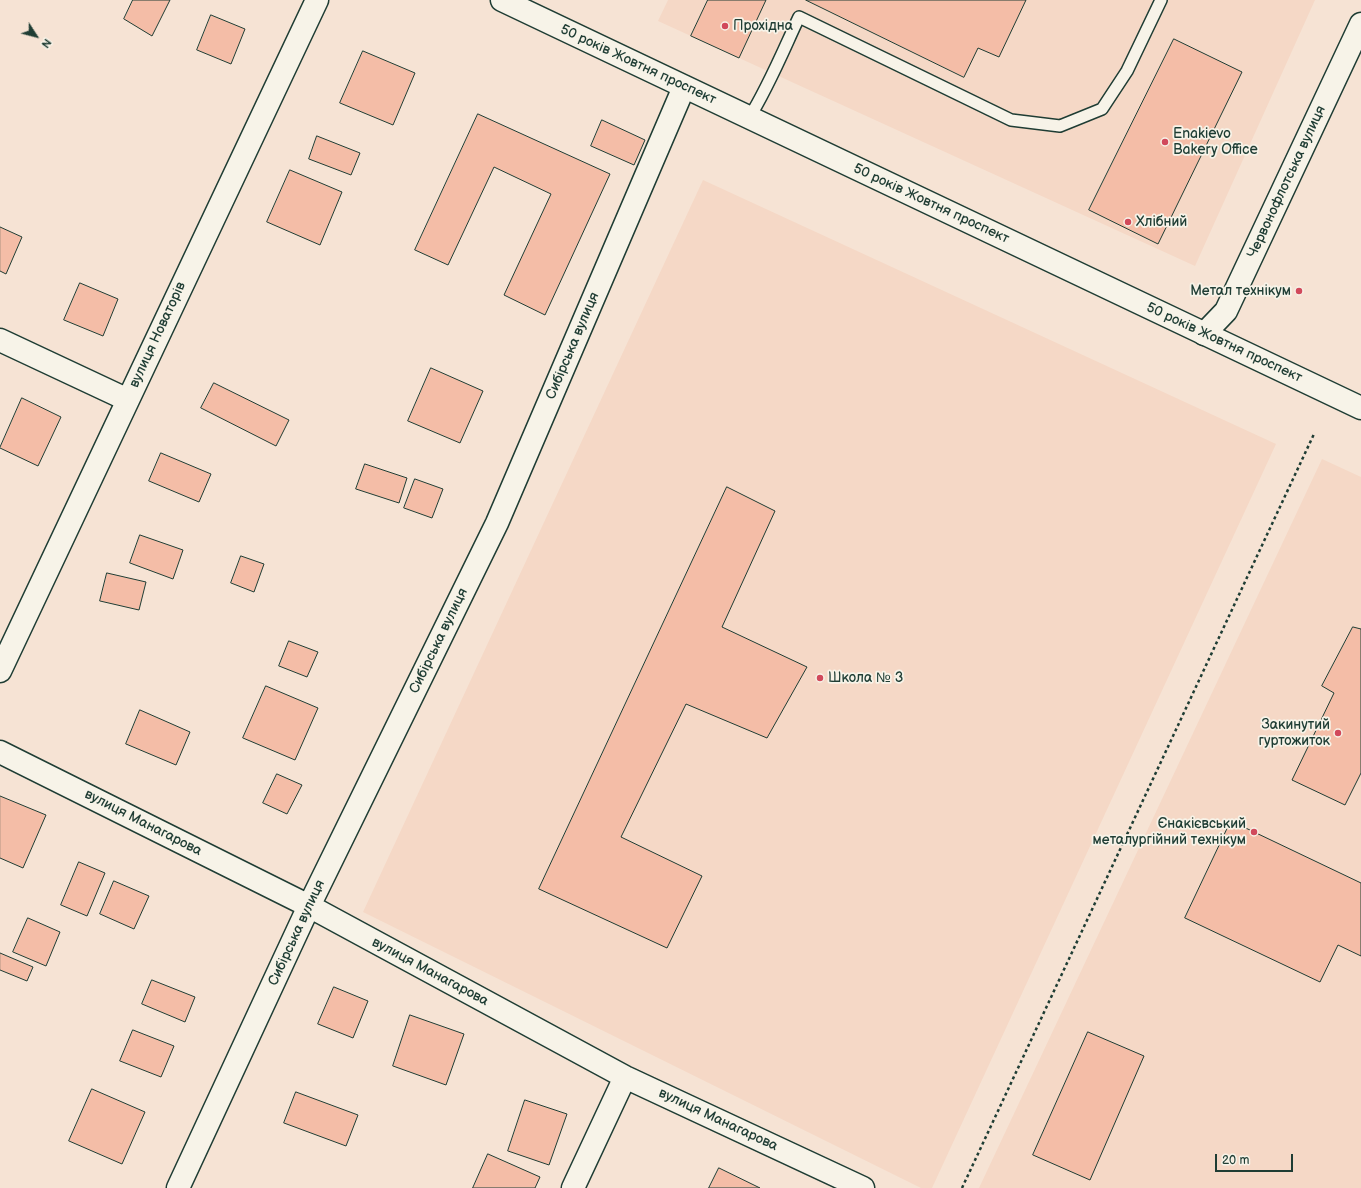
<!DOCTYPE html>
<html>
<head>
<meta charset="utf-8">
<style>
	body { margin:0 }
	#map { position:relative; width:1361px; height:1188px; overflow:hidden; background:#f6e3d4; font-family:"Balsamiq Sans",sans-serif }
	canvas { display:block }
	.north { position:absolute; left:16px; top:16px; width:40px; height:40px; -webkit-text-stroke:3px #f7f3e8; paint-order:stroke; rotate:126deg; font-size:11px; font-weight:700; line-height:16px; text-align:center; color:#1f3d34 }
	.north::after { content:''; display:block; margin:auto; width:14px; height:18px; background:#1f3d34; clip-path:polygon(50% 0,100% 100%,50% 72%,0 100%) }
	.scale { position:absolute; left:1215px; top:1154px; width:78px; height:18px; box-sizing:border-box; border:2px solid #1f3d34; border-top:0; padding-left:5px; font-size:12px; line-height:14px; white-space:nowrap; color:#1f3d34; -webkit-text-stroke:3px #f7f3e8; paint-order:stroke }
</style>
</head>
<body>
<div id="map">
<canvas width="1361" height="1188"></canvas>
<div class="north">N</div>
<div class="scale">20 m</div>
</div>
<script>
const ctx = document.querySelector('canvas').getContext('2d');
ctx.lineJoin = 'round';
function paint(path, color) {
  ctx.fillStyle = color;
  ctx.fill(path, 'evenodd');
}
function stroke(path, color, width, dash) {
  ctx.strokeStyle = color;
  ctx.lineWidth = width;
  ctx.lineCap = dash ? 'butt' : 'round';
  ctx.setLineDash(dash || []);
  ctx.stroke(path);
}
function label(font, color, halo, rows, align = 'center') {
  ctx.font = font + ' "Balsamiq Sans",sans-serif';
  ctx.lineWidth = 3.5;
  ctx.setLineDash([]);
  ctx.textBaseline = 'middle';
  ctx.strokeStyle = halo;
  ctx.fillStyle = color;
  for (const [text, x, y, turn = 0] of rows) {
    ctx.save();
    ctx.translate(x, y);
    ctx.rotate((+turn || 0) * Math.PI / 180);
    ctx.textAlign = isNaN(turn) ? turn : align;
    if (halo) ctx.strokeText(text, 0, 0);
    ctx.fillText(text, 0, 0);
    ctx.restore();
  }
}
paint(new Path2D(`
	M668,0H1315L1195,266L658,21Z
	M703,180L1276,444L932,1188H921L363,912Z
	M1322,459L1361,477V1188H979Z`), '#f5d8c6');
const building = new Path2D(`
	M133,0H170L152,36L124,19Z
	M708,0H766L739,58L691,36Z
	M806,0H1026L999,57L978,48L964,77Z
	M211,15L245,29L231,64L197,50Z
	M1174,39L1242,72L1158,244L1089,210Z
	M363,51L415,73L393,125L340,103Z
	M478,114L610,174L545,315L504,295L551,194L494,167L448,265L415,250Z
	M602,120L645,140L634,165L591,146Z
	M317,136L360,153L351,175L309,159Z
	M290,170L342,192L320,245L267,222Z
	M0,227L22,237L6,274L0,271Z
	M80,283L118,299L103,336L64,320Z
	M431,368L483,391L460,443L408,421Z
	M214,383L289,420L276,446L201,408Z
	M22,398L61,417L38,466L0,448Z
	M161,453L211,474L199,502L149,481Z
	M365,464L407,478L399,503L356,489Z
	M415,479L443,489L432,518L404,508Z
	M727,487L775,511L722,627L807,667L767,738L686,704L621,837L702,876L667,948L539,889Z
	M140,535L183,550L173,579L130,563Z
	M241,556L264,564L254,592L231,583Z
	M107,573L146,582L139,610L100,601Z
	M1353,627L1361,629V773L1345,805L1292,780L1334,693L1322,686Z
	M289,641L318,652L307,677L279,666Z
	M266,686L318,708L295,760L243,738Z
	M140,710L190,732L176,765L126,744Z
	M277,774L302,785L287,814L263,803Z
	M0,796L46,815L23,868L0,858Z
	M1231,821L1361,883V956L1338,945L1320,982L1185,918Z
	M79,862L105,873L87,916L61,905Z
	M114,881L149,896L134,929L100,914Z
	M28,918L60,932L46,966L13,952Z
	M0,953L33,967L27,981L0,970Z
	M152,980L195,997L185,1022L142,1004Z
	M334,987L368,1001L353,1038L318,1024Z
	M410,1015L464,1034L446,1085L393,1066Z
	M133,1030L174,1046L161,1077L120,1061Z
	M1088,1032L1144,1056L1090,1180L1033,1155Z
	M92,1089L145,1112L122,1164L69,1141Z
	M296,1092L358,1115L346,1146L284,1123Z
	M525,1100L567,1114L549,1165L508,1151Z
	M488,1154L540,1177L535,1188H473Z
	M719,1168L760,1188H709Z`);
paint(building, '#f4bda7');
stroke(building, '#1f3d34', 1);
const service = new Path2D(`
	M749,118C769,86 783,51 799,17L1011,120L1060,126L1102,109L1127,71L1161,0`);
const minor = new Path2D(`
	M1204,334L1226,311L1361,24
	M0,340L128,400
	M0,671L317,0
	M0,752L309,906L625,1077L863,1188
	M178,1188L309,906L497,523L684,87
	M573,1188L625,1077`);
const tertiary = new Path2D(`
	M502,0L1361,408`);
stroke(service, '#1f3d34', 14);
stroke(minor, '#1f3d34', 25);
stroke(tertiary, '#1f3d34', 25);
stroke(new Path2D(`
	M962,1188L1314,434`), '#1f3d34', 2.5, [3, 3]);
stroke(service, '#f7f3e8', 11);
stroke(minor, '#f7f3e8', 22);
stroke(tertiary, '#f7f3e8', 22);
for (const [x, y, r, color] of [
	[725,26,4,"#d1495b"],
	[1165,142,4,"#d1495b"],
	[1128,222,4,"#d1495b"],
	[1299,291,4,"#d1495b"],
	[820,678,4,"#d1495b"],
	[1338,733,4,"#d1495b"],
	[1254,832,4,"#d1495b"]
]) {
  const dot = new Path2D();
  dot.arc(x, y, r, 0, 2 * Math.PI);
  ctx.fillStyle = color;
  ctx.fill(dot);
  stroke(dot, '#f7f3e8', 1.5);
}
label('14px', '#1f3d34', '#f7f3e8', [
	["Прохідна",733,26],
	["Enakievo",1173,134],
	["Bakery Office",1173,150],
	["Хлібний",1136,222],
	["Метал технікум",1291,291,"right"],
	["Школа № 3",828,678],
	["Закинутий",1330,725,"right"],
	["гуртожиток",1330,741,"right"],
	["Єнакієвський",1246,824,"right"],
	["металургійний технікум",1246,840,"right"]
], 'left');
label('14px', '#1f3d34', '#f7f3e8', [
	["50 років Жовтня проспект",638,65,25],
	["Червонофлотська вулиця",1287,182,-65],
	["50 років Жовтня проспект",931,204,25],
	["вулиця Новаторів",158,335,-65],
	["50 років Жовтня проспект",1224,343,25],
	["Сибірська вулиця",573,346,-67],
	["Сибірська вулиця",439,641,-64],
	["вулиця Манагарова",143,823,27],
	["Сибірська вулиця",297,933,-65],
	["вулиця Манагарова",430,972,28],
	["вулиця Манагарова",718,1120,25]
]);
</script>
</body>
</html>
